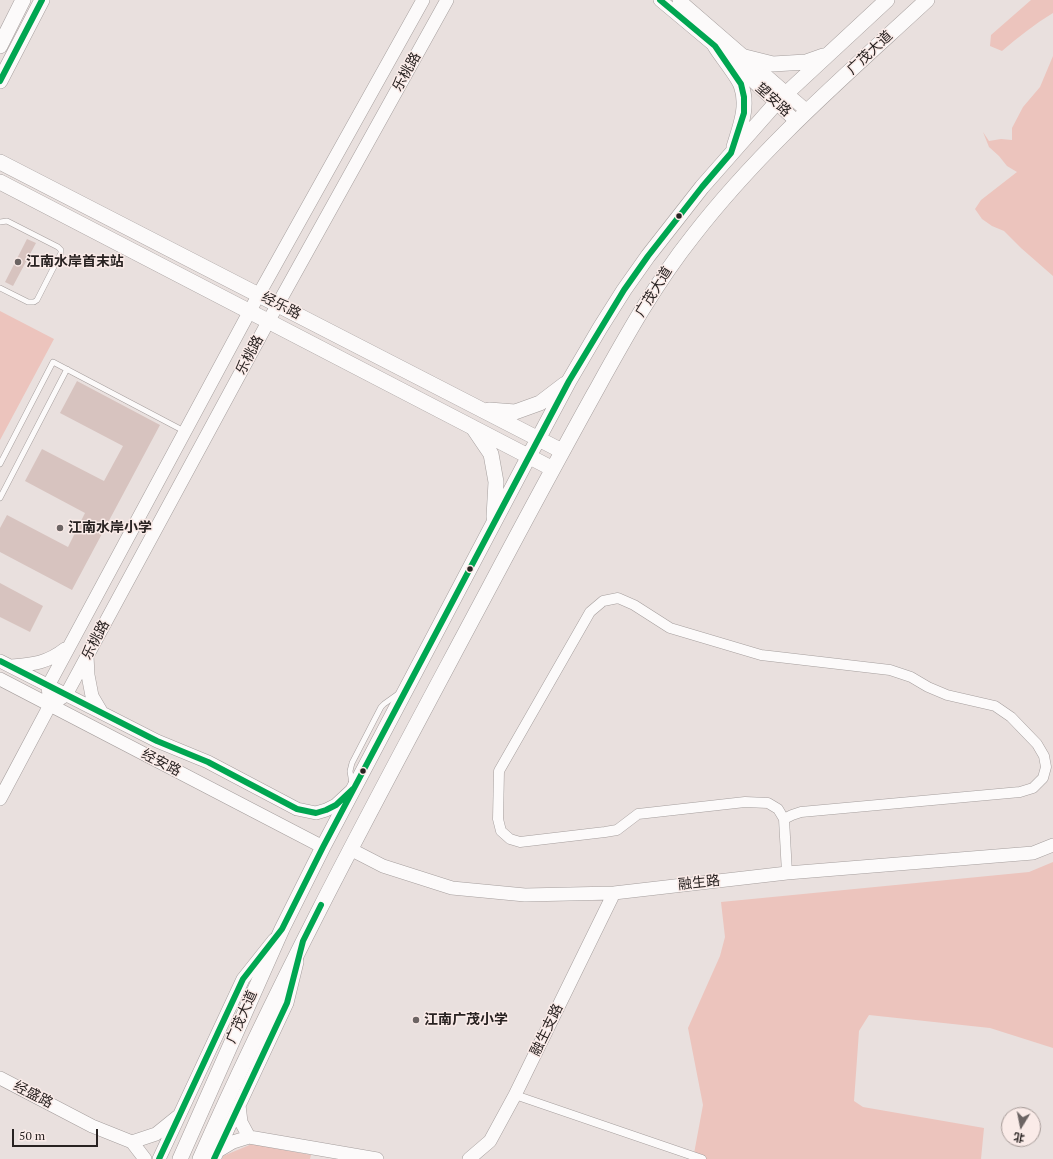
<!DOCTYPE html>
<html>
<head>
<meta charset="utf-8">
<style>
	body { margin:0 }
	#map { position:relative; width:1053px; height:1159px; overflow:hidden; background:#e9e0de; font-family:"PT Serif","Noto Sans SC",serif }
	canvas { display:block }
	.north { position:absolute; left:1001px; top:1107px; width:40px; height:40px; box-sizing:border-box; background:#faebe8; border:1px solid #a69b98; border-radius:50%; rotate:190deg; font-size:11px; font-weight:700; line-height:16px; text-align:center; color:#282221 }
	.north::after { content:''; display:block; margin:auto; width:14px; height:18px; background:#6c6463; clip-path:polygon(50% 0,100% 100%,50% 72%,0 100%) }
	.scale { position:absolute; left:12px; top:1129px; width:86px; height:18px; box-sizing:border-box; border:2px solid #282221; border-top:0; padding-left:5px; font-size:12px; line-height:14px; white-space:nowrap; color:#282221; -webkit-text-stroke:3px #faebe8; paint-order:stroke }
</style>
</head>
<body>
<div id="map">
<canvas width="1053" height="1159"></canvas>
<div class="north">北</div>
<div class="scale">50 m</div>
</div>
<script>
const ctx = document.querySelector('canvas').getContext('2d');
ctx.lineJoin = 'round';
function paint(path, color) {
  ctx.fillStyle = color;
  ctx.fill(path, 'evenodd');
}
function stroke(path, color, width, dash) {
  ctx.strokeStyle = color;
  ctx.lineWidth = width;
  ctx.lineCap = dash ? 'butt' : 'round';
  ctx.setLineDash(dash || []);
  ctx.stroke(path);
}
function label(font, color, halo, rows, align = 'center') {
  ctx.font = font + ' "PT Serif","Noto Sans SC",serif';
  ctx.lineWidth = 3;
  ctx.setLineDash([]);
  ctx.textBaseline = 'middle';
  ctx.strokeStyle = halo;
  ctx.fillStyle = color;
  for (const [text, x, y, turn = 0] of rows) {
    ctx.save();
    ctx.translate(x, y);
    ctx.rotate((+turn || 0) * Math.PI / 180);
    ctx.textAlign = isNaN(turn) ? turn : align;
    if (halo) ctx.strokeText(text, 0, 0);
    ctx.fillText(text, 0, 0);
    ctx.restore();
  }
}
paint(new Path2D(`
	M1031,0H1053V13C1035,24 1018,37 1002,51L990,46L991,35Z
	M1053,56V276L1021,248L1004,231L992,226L982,219L975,209L981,200L1017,172L1007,166L999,156L989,147L983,132L989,141L1001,139L1012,140V128L1023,107L1040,87Z
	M0,311L54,339L0,440Z
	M1053,862V1048L990,1028L869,1015L859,1031L854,1101L863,1107L984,1128L981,1159H693L703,1105L688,1028L720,956L725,937L721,902L1029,872Z
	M252,1144L311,1155L310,1159H222L223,1156Z`), '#ecc4bd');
paint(new Path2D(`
	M27,239L36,243L13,286L5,282Z
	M77,381L160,425L72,590L0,552V528L7,515L68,547L85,513L25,481L42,449L104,481L123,446L60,413Z
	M0,583L43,606L30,632L0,617Z`), '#d7c3bf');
const service = new Path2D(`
	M0,222L7,221L58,247L61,250V253L37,300L34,302H28L0,288
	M0,464L53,362L184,431
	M0,498L67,369
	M352,784L350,771L352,763L381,707L384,704L398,694`);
const pedestrian = new Path2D(`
	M515,1095L702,1159`);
const minor = new Path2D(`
	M784,819L792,815L801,812L1020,792L1033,788L1043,778L1046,767L1044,756L1037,744L1011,717L995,706L947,695L928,687L911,677L890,670L761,655L670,628L634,605L618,598L603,601L590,612L499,771L498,819L501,831L510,839L520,842L605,832L617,830L638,814L745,802L768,803L778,809L784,819L787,873`);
const tertiary = new Path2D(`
	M660,0L715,46L796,121
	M679,0L807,111
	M87,656L88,675L92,696L102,713
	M0,661L157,741L208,762L297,809L316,813L326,810L336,805L350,792
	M11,666C34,664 47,663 65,649
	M0,679L323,847
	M50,705L48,686L259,294L423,0
	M0,799L50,705L66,695L268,322L447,0
	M350,849L383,866L452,888L525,895L614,893L787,873L1033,853L1053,845
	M0,1078L92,1126L132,1142
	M239,1105L241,1122L249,1137
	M132,1142L156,1134L177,1117
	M132,1142L145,1159
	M218,1151L233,1142L249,1137L377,1159
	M159,1159L243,979L274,940
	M214,1159L287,1003L297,962
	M469,1159L490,1141L515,1095L614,893`);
const secondary = new Path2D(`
	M0,46L23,0
	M715,46C721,56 737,75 741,85C749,106 740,127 734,147
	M745,57L773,64L806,62L823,56
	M0,81L42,0
	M0,162L562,451
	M0,182L553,469
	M489,410L515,412L540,403L565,384
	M474,429L491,454L496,482L494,517
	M180,1159L282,929L323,847L529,456L569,381L600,328L624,290L648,256L702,187L776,103L887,0
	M200,1159C286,964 388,778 488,590C523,524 558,459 594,394C624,340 654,285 693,236C761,148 846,75 927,0`);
stroke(service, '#a59e9d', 6);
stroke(pedestrian, '#a59e9d', 9);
stroke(minor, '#a59e9d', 11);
stroke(tertiary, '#a59e9d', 14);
stroke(secondary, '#a59e9d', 16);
stroke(service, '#fcfafa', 5);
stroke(pedestrian, '#fcfafa', 8);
stroke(minor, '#fcfafa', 10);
stroke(tertiary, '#fcfafa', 13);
stroke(secondary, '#fcfafa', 15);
stroke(new Path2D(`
	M0,81L42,0
	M0,661L157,741L208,762L297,809L316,813L326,810L336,805L353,789
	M159,1159L243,979L282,929L323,847L569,381L624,290L648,256L702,187L731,153L744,113V97L741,84L715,46L660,0
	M214,1159L287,1003L303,941L321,905`), '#00a651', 6);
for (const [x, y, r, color] of [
	[679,216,3.5,"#282221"],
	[18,262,4,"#6c6463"],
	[60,528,4,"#6c6463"],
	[470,569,3.5,"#282221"],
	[363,771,3.5,"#282221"],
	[416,1020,4,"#6c6463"]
]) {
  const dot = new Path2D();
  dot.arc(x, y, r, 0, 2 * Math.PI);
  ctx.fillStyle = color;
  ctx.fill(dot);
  stroke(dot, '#faebe8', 1.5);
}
label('14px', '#282221', '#faebe8', [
	["广茂大道",870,53,-43],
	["乐桃路",407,72,-61],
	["望安路",773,100,42],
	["广茂大道",654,292,-58],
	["经乐路",281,306,27],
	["乐桃路",250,355,-62],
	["乐桃路",96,640,-62],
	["经安路",161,763,27],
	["融生路",699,883,-6],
	["广茂大道",242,1017,-66],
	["融生支路",547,1030,-64],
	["经盛路",33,1095,27]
]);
label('bold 14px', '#282221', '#faebe8', [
	["江南水岸首末站",26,262],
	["江南水岸小学",68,528],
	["江南广茂小学",424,1020]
], 'left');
</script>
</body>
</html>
